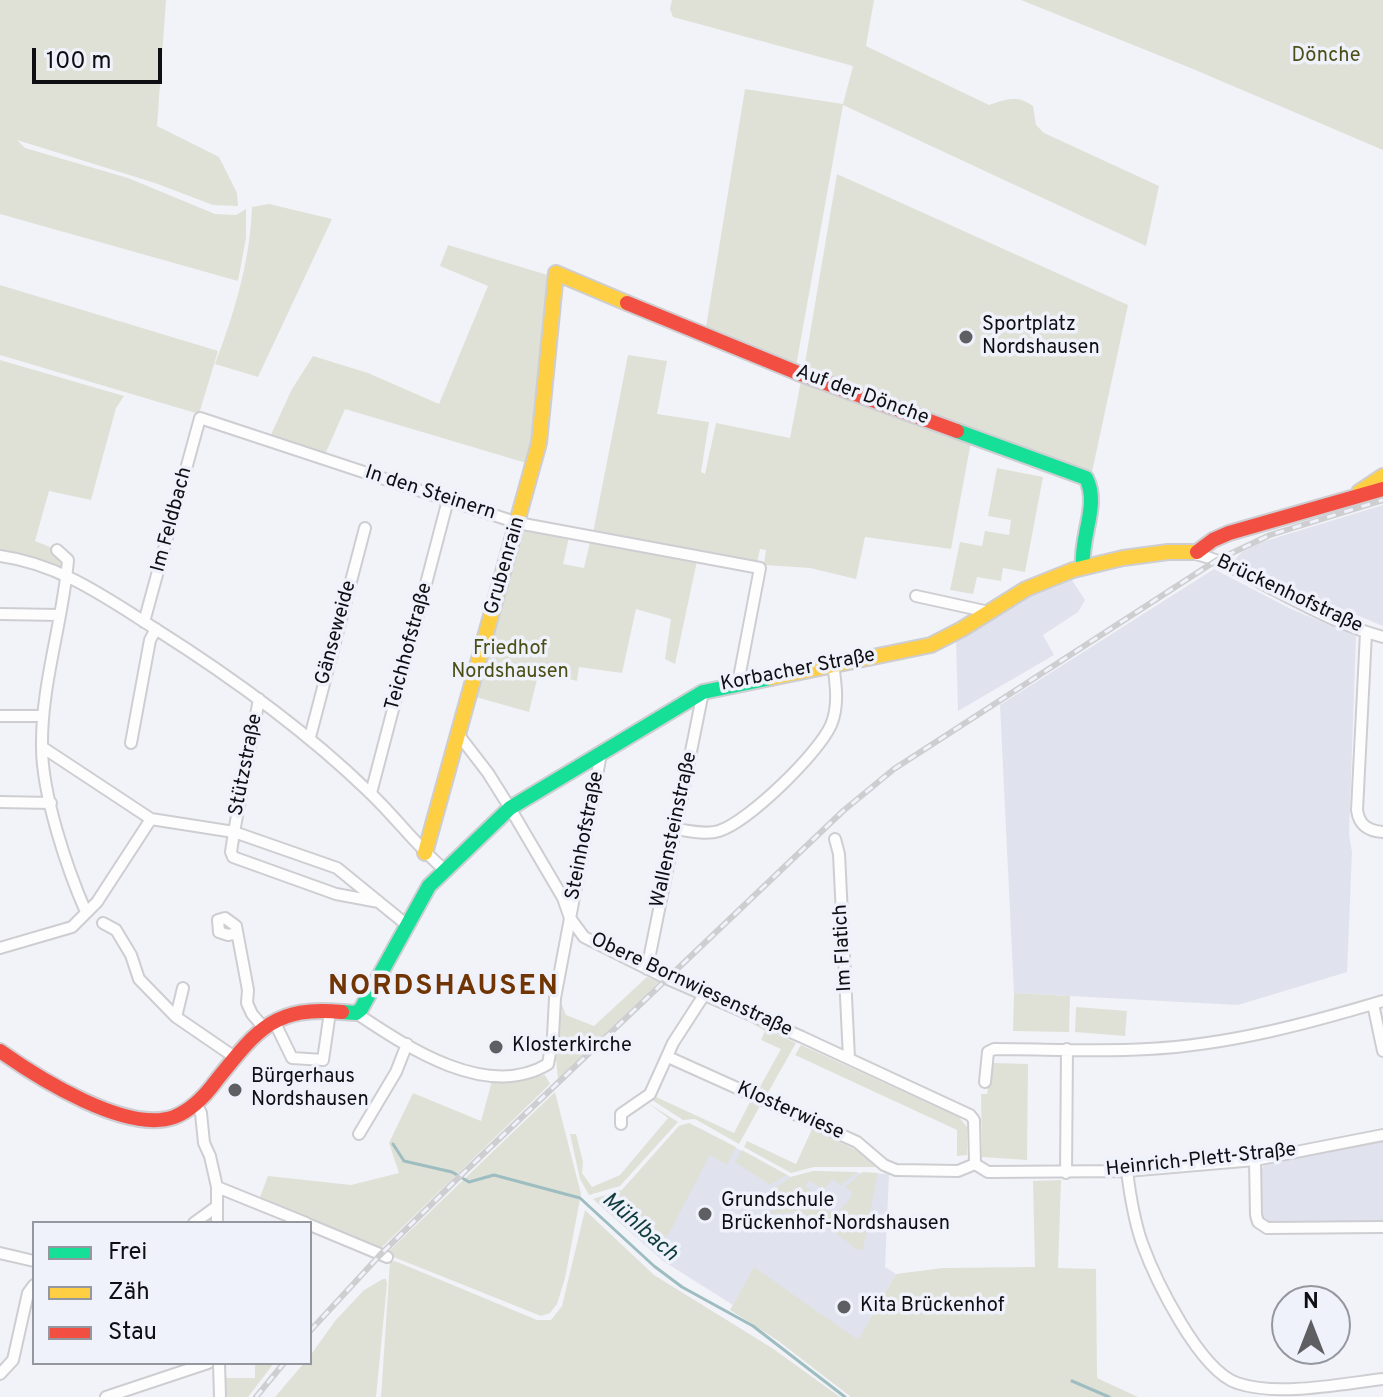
<!DOCTYPE html>
<html>
<head>
<meta charset="utf-8">
<style>
	body { margin:0 }
	#map { position:relative; width:1383px; height:1397px; overflow:hidden; background:#f2f3f8; font-family:Overpass,sans-serif }
	canvas { display:block }
	.legend { position:absolute; left:32px; top:1221px; width:280px; height:144px; box-sizing:border-box; background:#eff1fb; border:2px solid #95979e; margin:0; padding:10px 14px; list-style:none; font-size:24px; color:#0f0f13 }
	.legend li { display:flex; align-items:center; gap:16px; height:40px }
	.legend b { width:40px; border:2px solid #95979e }
	.north { position:absolute; left:1271px; top:1285px; width:80px; height:80px; box-sizing:border-box; background:#eff1fb; border:2px solid #95979e; border-radius:50%; rotate:0deg; font-size:22px; font-weight:700; line-height:32px; text-align:center; color:#0f0f13 }
	.north::after { content:''; display:block; margin:auto; width:28px; height:36px; background:#5e5f63; clip-path:polygon(50% 0,100% 100%,50% 72%,0 100%) }
	.scale { position:absolute; left:32px; top:48px; width:130px; height:36px; box-sizing:border-box; border:4px solid #0f0f13; border-top:0; padding-left:10px; font-size:24px; line-height:28px; white-space:nowrap; color:#0f0f13; -webkit-text-stroke:6px #eff1fb; paint-order:stroke }
</style>
</head>
<body>
<div id="map">
<canvas width="1383" height="1397"></canvas>
<ul class="legend">
<li><b style="height:10px;background:#16e098"></b>Frei</li>
<li><b style="height:10px;background:#ffcf43"></b>Zäh</li>
<li><b style="height:10px;background:#f24e42"></b>Stau</li>
</ul>
<div class="north">N</div>
<div class="scale">100 m</div>
</div>
<script>
const ctx = document.querySelector('canvas').getContext('2d');
ctx.lineJoin = 'round';
function paint(path, color) {
  ctx.fillStyle = color;
  ctx.fill(path, 'evenodd');
}
function stroke(path, color, width, dash) {
  ctx.strokeStyle = color;
  ctx.lineWidth = width;
  ctx.lineCap = dash ? 'butt' : 'round';
  ctx.setLineDash(dash || []);
  ctx.stroke(path);
}
function label(font, color, halo, rows, align = 'center') {
  ctx.font = font + ' Overpass,sans-serif';
  ctx.lineWidth = 7;
  ctx.setLineDash([]);
  ctx.textBaseline = 'middle';
  ctx.strokeStyle = halo;
  ctx.fillStyle = color;
  for (const [text, x, y, turn = 0] of rows) {
    ctx.save();
    ctx.translate(x, y);
    ctx.rotate((+turn || 0) * Math.PI / 180);
    ctx.textAlign = isNaN(turn) ? turn : align;
    if (halo) ctx.strokeText(text, 0, 0);
    ctx.fillText(text, 0, 0);
    ctx.restore();
  }
}
paint(new Path2D(`
	M1383,505V626L1325,602L1307,600L1233,561L1242,552L1262,542Z
	M1214,569L1291,609L1356,636L1349,835L1352,852L1347,972L1238,1005L1014,993L1000,705Z
	M1070,577L1085,600L1078,612L1043,635L1054,655L958,711L956,639L1004,609Z
	M689,1123L791,1177L813,1171L889,1174L885,1267L896,1274L858,1341L754,1268L733,1305L663,1261L593,1199L622,1190L679,1126Z
	M1383,1141V1224H1266L1260,1216L1259,1174L1265,1163Z`), '#e0e2ed');
paint(new Path2D(`
	M0,0H166L157,126L219,157L237,193L238,206L213,205L155,183L17,140L25,148L128,178L215,214L236,215L246,209V238L238,281L0,214Z
	M672,0H874L866,46L989,105C1007,99 1017,95 1033,106L1036,125L1044,133L1159,186L1146,246L843,105L796,366L706,327L745,89L843,104L853,66L673,17L670,9Z
	M1021,0H1383V150L1193,69Z
	M837,174L1128,305L1092,472L804,369Z
	M269,204L332,219L258,377L215,364C234,314 250,262 252,207Z
	M448,245L551,276L533,465L345,409L323,459L268,441L292,389L313,356L368,373L439,404L488,286L440,266Z
	M0,285L218,351L199,414L0,355Z
	M628,355L667,361L657,414L709,422L701,472L705,474L716,423L790,438L801,381L971,442L951,549L865,537L856,579L810,568L764,565L766,550L760,549L757,563L593,533Z
	M0,360L124,396L116,408L91,500L49,491L35,541L57,550L68,560L67,575L0,556Z
	M997,468L1043,477L1025,572L1003,568L1001,581L977,577L973,594L950,590L960,542L982,546L985,531L1009,535L1011,520L988,516Z
	M518,523L569,537L563,564L584,568L590,542L697,561L675,664L665,659L671,619L636,609L622,673L579,667L577,681L539,671L529,712L469,695Z
	M647,977L659,982L558,1079L556,1060L560,1000L566,1015L594,1026Z
	M1014,993L1070,996L1069,1032L1013,1031Z
	M1076,1007L1127,1011L1125,1036L1075,1032Z
	M750,1022L796,1043L766,1096L757,1092L781,1049L761,1040L765,1031Z
	M801,1045L959,1117L967,1127V1155L957,1156V1130L795,1055Z
	M993,1063L1028,1064L1027,1160L982,1157L981,1094H987Z
	M545,1075L550,1084L379,1250L260,1197L268,1176L351,1185L399,1173L389,1143L413,1093L481,1121L492,1081Z
	M555,1092L581,1194L565,1278L557,1304L550,1313L541,1316L386,1254Z
	M654,1096L734,1133L750,1102L760,1106L739,1144L695,1119L683,1120L652,1100Z
	M648,1103L678,1122L620,1186L589,1195L580,1179L570,1134H576L583,1162L582,1173L592,1187L620,1175L668,1118Z
	M689,1123L736,1147L727,1165L710,1155L667,1237L639,1221L627,1229L593,1199L622,1190L679,1126Z
	M812,1129L856,1150L876,1167H814L791,1173L744,1147L747,1141L796,1164Z
	M742,1150L787,1175L770,1185L735,1162Z
	M813,1171L858,1172L841,1185L833,1179L824,1189L809,1181L805,1186L811,1190L807,1196L836,1216L845,1204L848,1205L847,1202L853,1193L845,1187L863,1172L878,1173L869,1217L860,1213L869,1220L863,1249L858,1250L813,1216L810,1218L802,1212L771,1214V1207L778,1198L779,1190L775,1188L791,1177Z
	M1061,1180L1058,1268L1096,1269L1097,1378L1138,1397H851L777,1340L730,1310L754,1267L858,1340L896,1274L943,1268L1035,1267L1033,1181Z
	M585,1210L654,1275L772,1348L840,1397H381L390,1262L395,1261L537,1320H551L562,1306Z
	M383,1279H386L387,1284L376,1397H275L304,1363H310V1356L335,1321L364,1290Z
	M255,1363H274L248,1397H224V1378H255Z`), '#dfe1d7');
stroke(new Path2D(`
	M393,1144L404,1161L452,1172L469,1182L494,1175L580,1198L654,1266L682,1287L753,1326L845,1397
	M1072,1381L1109,1397`), '#9dbdc0', 3);
const street = new Path2D(`
	M57,550L68,560C63,622 41,684 42,747C42,794 67,869 86,912
	M1195,554C1220,559 1241,572 1263,584C1302,604 1341,626 1383,637
	M0,556C59,564 105,597 154,628C230,676 303,728 368,791C395,816 416,846 445,870
	M916,596L989,612
	M0,614L60,615
	M144,622L200,418L518,523L760,568L738,683
	M1366,633L1357,810C1359,825 1368,831 1383,832
	M259,699L234,832L231,852L233,857L336,894L379,902
	M0,716H43
	M458,734L488,773L510,808L563,898L570,918L584,937L668,979L802,1037L970,1115L974,1120L975,1164
	M310,737L365,528
	M131,743L150,640L156,629
	M42,747L151,819L234,832L337,868L407,925
	M371,793L448,500
	M0,802L51,803
	M676,829C689,831 706,835 719,831C749,821 818,754 831,725C839,706 836,684 833,664
	M835,839L839,854L849,1058
	M103,923L116,930L131,955L139,979L176,1017L233,1056
	M237,933L228,935L219,932L218,920L225,918L236,926L248,990L247,1003L252,1014L264,1028
	M0,948L72,927L97,902L151,819
	M647,969L703,692
	M1373,1004L1383,1051
	M356,1013C407,1047 487,1101 548,1064L553,1036L555,998L601,754
	M176,1017L183,988
	M274,1021L292,1058L323,1060L330,1012
	M668,1057L857,1142L884,1165L896,1170L958,1171L975,1164
	M985,1082L988,1052L994,1049C1045,1049 1097,1052 1148,1049C1228,1045 1306,1024 1383,1001
	M196,1104L201,1113L204,1143L210,1156L217,1187V1223
	M621,1124V1114L650,1094L673,1043L704,995
	M359,1134L396,1072L407,1044
	M1255,1160L1256,1215L1258,1222L1267,1228L1383,1227
	M975,1164L988,1172L1127,1171L1255,1160L1383,1135
	M1127,1171C1130,1195 1134,1220 1142,1243C1155,1279 1199,1370 1237,1383C1278,1397 1340,1384 1383,1379
	M1066,1173L1067,1049
	M217,1187L306,1223
	M194,1223L216,1207
	M310,1225L387,1257
	M0,1253L34,1261
	M219,1363L220,1397
	M0,1374L13,1360L28,1293L34,1285
	M106,1397L208,1363`);
const fast = new Path2D(`
	M957,431L1086,478C1100,505 1080,536 1083,566
	M342,1012L356,1013L361,1009L429,886L510,808L703,692L771,678`);
const slow = new Path2D(`
	M1359,492L1383,476
	M771,678L931,645L962,629L1026,589L1073,570L1123,558L1168,552H1197
	M425,853L539,443L556,273L627,303`);
const jam = new Path2D(`
	M627,303L798,373L957,431
	M1197,552L1213,540L1229,533L1383,489
	M0,1051C38,1078 127,1134 174,1117C192,1110 205,1096 216,1081C256,1031 274,1005 342,1012`);
stroke(street, '#ceced2', 14);
stroke(fast, '#ceced2', 18);
stroke(slow, '#ceced2', 18);
stroke(jam, '#ceced2', 18);
stroke(street, '#fdfdfe', 10);
stroke(fast, '#16e098', 14);
stroke(slow, '#ffcf43', 14);
stroke(jam, '#f24e42', 14);
const rail = new Path2D(`
	M310,1331L380,1255L456,1180L843,811L894,769L1217,560L1270,535L1383,500
	M256,1397L284,1363`);
stroke(rail, '#ceced0', 6);
stroke(rail, '#eff1fb', 3, [9]);
for (const [x, y, r, color] of [
	[966,337,8,"#5e5f63"],
	[496,1047,8,"#5e5f63"],
	[235,1090,8,"#5e5f63"],
	[705,1214,8,"#5e5f63"],
	[844,1307,8,"#5e5f63"]
]) {
  const dot = new Path2D();
  dot.arc(x, y, r, 0, 2 * Math.PI);
  ctx.fillStyle = color;
  ctx.fill(dot);
  stroke(dot, '#eff1fb', 3);
}
label('20px', '#4b4f16', '#eff1fb', [
	["Dönche",1326,57],
	["Friedhof",510,650],
	["Nordshausen",510,673]
]);
label('20px', '#0f0f13', '#eff1fb', [
	["Sportplatz",982,326],
	["Nordshausen",982,349],
	["Klosterkirche",512,1047],
	["Bürgerhaus",251,1078],
	["Nordshausen",251,1101],
	["Grundschule",721,1202],
	["Brückenhof-Nordshausen",721,1225],
	["Kita Brückenhof",860,1307]
], 'left');
label('20px', '#0f0f13', '#eff1fb', [
	["Auf der Dönche",862,396,20],
	["In den Steinern",430,494,18],
	["Im Feldbach",173,520,-75],
	["Grubenrain",506,566,-74],
	["Brückenhofstraße",1289,595,25],
	["Gänseweide",337,633,-75],
	["Teichhofstraße",410,647,-75],
	["Korbacher Straße",798,671,-11],
	["Stützstraße",247,765,-79],
	["Wallensteinstraße",675,830,-78],
	["Steinhofstraße",586,836,-79],
	["Im Flatich",844,948,-93],
	["Obere Bornwiesenstraße",691,986,25],
	["Klosterwiese",790,1112,24],
	["Heinrich-Plett-Straße",1201,1161,-6]
]);
label('italic 22px', '#0f3b3d', '#eff1fb', [
	["Mühlbach",639,1228,41]
]);
ctx.letterSpacing = '2px';
label('bold 28px', '#703503', '#eff1fb', [
	["NORDSHAUSEN",444,988]
]);
ctx.letterSpacing = '0px';
</script>
</body>
</html>
